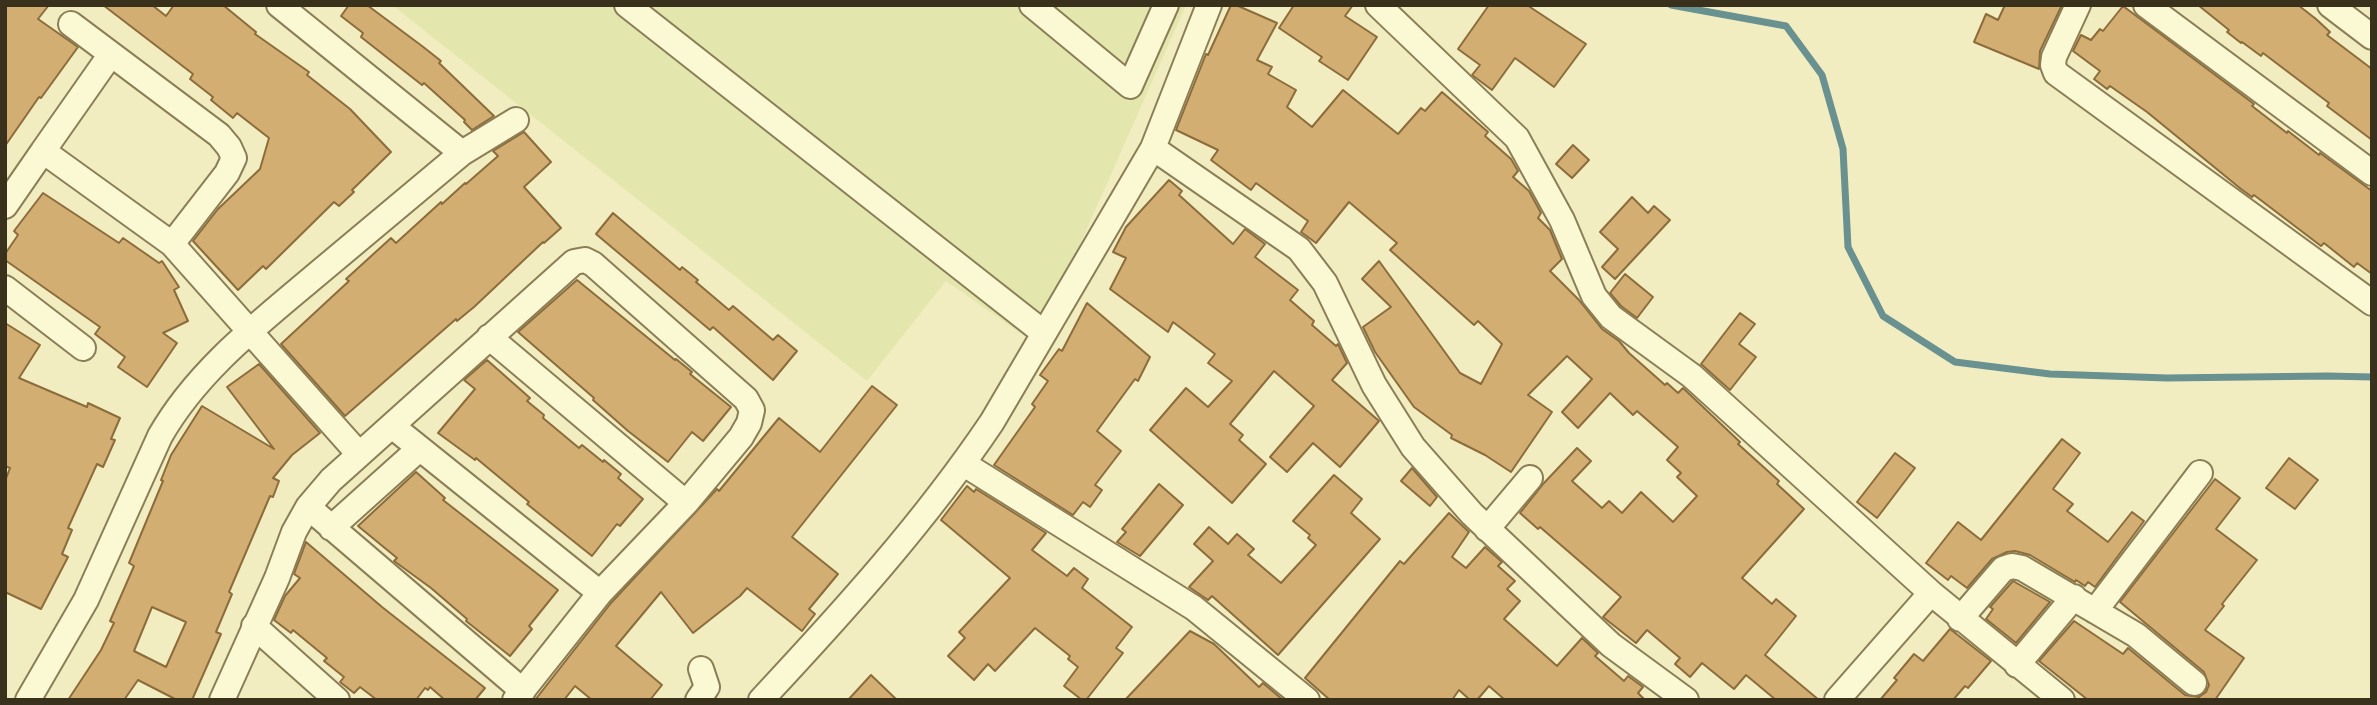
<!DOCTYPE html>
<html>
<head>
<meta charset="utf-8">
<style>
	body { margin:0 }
	#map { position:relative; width:2377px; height:705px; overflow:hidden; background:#f1edc0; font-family:"Times New Roman",serif }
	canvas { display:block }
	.frame { position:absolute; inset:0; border:7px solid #3a311c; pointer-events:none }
</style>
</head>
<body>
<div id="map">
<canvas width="2377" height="705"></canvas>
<div class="frame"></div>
</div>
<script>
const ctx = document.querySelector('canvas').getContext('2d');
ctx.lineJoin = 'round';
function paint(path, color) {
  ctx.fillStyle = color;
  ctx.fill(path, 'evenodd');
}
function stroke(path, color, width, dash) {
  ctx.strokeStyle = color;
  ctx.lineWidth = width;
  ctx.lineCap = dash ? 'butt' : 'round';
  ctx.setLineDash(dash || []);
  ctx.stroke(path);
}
paint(new Path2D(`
	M392,5H1186L1036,344L946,281L867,381Z`), '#e4e7ad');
stroke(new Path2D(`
	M1671,5L1786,26L1822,75L1843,149L1848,247L1883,316L1955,362L2050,374L2167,378L2327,376L2372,377`), '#699190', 7);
const building = new Path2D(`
	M5,5H49L38,19L78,47L41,98L39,97L5,146Z
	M103,5H152L166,16L174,5H223L256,32L255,34L309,72L307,75L350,109L391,152L352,190L354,192L339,206L334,202L266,269L263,266L238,290L193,241L218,209L260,169L269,138L237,113L233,118L211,100L213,97L190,79L193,74Z
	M349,5H367L422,46L441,61L439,63L494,116L472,130L464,122L465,120L424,83L422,85L361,37L363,33L341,16Z
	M1231,5H1236L1277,23L1257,60L1272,67L1268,74L1296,90L1287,107L1312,127L1343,90L1398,134L1421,108L1425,111L1442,92L1488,132L1485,136L1511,159L1518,171L1513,177L1529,191L1541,213L1538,218L1550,230L1562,259L1550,271L1579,300L1602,329L1619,341L1629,353L1665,385L1667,383L1678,393L1683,388L1740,442L1738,444L1779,481L1777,484L1804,509L1742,578L1772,604L1776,599L1796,616L1765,655L1819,700H1776L1746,675L1734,689L1702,663L1690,677L1675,664L1680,658L1647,630L1636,643L1603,617L1621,597L1540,527L1538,529L1520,513L1544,483L1577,448L1591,461L1572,481L1602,508L1609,501L1622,513L1641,492L1673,522L1697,496L1677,477L1681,473L1667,460L1678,447L1637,411L1633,415L1610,393L1578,428L1562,412L1592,379L1567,356L1528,395L1552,412L1511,472L1485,455L1451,438L1452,435L1414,407L1375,352L1363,327L1391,307L1362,279L1379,261L1460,373L1481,384L1502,344L1478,321L1474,325L1390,250L1397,243L1349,202L1316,243L1301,232L1308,221L1256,183L1251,190L1211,160L1218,150L1176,130L1206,54L1208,55Z
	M1294,5H1353L1345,16L1377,37L1348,80L1319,61L1322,57L1279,28Z
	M1489,5H1527L1586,44L1554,87L1515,58L1492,90L1472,75L1480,65L1458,49Z
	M2005,5H2062L2040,51L2039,69L1974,42L1986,14L1998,20Z
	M2198,5H2298L2316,19L2330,32L2327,35L2372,69V140L2327,106L2329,103L2263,53L2261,56L2242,42L2241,43L2227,32L2229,30Z
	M2123,6L2254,104L2252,106L2287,133L2288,131L2319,155L2320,153L2372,191V274L2357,263L2354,267L2324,243L2321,246L2254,195L2252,197L2241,189L2147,112L2110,86L2107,89L2094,79L2100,71L2073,51L2081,35L2091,40L2100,29L2103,31Z
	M524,132L551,162L524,187L561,228L544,243L543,242L474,307L457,321L456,319L345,416L281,344L349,281L346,279L391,238L396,243L441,202L442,204L465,183L466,184L498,156L493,151Z
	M1573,145L1589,160L1572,178L1556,164Z
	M1169,180L1182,191L1179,195L1233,244L1245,229L1265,244L1255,257L1298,290L1290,300L1314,321L1312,325L1336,346L1338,344L1347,363L1332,380L1379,421L1340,467L1313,443L1287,472L1270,457L1314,406L1274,371L1230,424L1243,435L1239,440L1266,464L1232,503L1150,430L1186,388L1208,407L1232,381L1208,363L1215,354L1173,322L1168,332L1110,289L1126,258L1113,252L1126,227Z
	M43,193L119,243L123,238L159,263L162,261L179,287L174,290L188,321L163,333L177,343L147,387L118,367L125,357L95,334L100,327L5,260V254L18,235L14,231Z
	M1632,197L1648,213L1654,206L1670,220L1615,279L1602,267L1618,249L1600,232Z
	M613,213L680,270L682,267L698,280L696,282L729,310L733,306L773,340L778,335L797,351L773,380L713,327L710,330L596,234Z
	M1625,274L1653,297L1637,318L1621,306L1610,293Z
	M577,280L675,360L676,359L692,372L690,374L731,407L703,441L692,432L668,462L628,431L593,400L594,398L518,332Z
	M1087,303L1150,357L1138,381L1135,379L1097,431L1121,451L1095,485L1102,490L1090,507L1083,502L1073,515L994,465L1035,407L1032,404L1048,381L1040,375L1059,349L1062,351Z
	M1740,313L1755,324L1739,344L1756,357L1730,390L1701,364Z
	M5,323L40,345L19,378L87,407L88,403L120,418L111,439L115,440L103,467L97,464L68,528L72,530L62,554L68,557L41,609L5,592V481L10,468L5,466Z
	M487,360L530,398L527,401L544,415L543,418L579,448L582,445L603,462L604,460L621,474L618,478L643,499L620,526L617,524L592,556L527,504L529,502L476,458L475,460L438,433L475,389L464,380Z
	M259,364L320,433L292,455L273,478L279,481L273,497L270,496L229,592L232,594L216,632L221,634L192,700H177L138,680L124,700H68L101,650L114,623L110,621L134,566L129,563L163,481L161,480L171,455L202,406L274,449L227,387ZM152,607L186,622L166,667L134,651Z
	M872,386L897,405L792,537L838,574L809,609L815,614L802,631L747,588L740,596L693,633L661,592L616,646L662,685L650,700H592L575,686L564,700H535L611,603L717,489L719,491L779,418L820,452Z
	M2062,439L2080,453L2053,489L2073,504L2067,511L2108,542L2132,512L2144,521L2095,587L2088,582L2085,586L2076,580L2075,582L2030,555L2015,551L2007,552L1992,559L1967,588L1951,576L1948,580L1926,563L1958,522L1981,540Z
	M1895,453L1915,468L1877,518L1857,502Z
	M2289,458L2318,480L2295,509L2266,488Z
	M1412,468L1437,497L1430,506L1401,481Z
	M416,472L445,498L443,500L558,590L529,626L532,629L510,656L466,621L467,619L431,588L394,561L397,558L358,526Z
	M1334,475L1362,499L1351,513L1380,539L1278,655L1212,596L1208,600L1189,587L1213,561L1194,544L1209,527L1228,544L1237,534L1254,549L1248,555L1281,583L1316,545L1308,538L1310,535L1293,521Z
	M2215,479L2240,498L2216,529L2257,560L2222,604L2224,606L2205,630L2244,658L2215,700H2088L2039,661L2074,621L2123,654L2128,648L2185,695L2199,697L2206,692L2209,685L2204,672L2120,602Z
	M1159,484L1183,505L1140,556L1117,542L1126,532L1122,529Z
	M967,486L974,492L976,489L1046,533L1032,550L1067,576L1074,568L1088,579L1082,588L1132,627L1116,648L1123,653L1086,700H1082L1064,686L1078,667L1068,659L1070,656L1035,628L995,671L988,664L974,680L948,656L965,638L959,632L1010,578L941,520Z
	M1449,513L1469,532L1452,557L1466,568L1485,547L1502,562L1498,566L1515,581L1507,589L1520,601L1504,619L1557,666L1582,638L1598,653L1595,656L1624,681L1628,676L1643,687L1638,693L1645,700H1505L1489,686L1477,700H1470L1459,690L1452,700H1330L1305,678L1400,561L1404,564Z
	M306,542L382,607L485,688L475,700H445L430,687L428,690L425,688L416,700H377L360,687L354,693L340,682L344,677L324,661L327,658L293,630L291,633L274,620L285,596L300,578L294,574Z
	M2013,581L2050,602L2016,643L1986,619L1993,609L1990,607Z
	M1950,629L1991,661L1968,688L1965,686L1953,700H1880L1897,680L1894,678L1914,654L1923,661Z
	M1190,631L1214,644L1259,687L1263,683L1283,700H1125Z
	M871,675L897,700H848Z`);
paint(building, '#d2ae73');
stroke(building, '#8c6c3b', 2);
const minor = new Path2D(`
	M627,5L1044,333
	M1032,5L1130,86L1166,5
	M1378,5L1517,138L1562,220L1594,296L1611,317L1692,376L1931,593L1837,700
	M2078,5L2054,57L2053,65L2056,73L2372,303
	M2146,5L2372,173
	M2330,5L2372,37
	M71,24L219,135L229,147L234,158L227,173L172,244
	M1153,148L1209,5
	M43,151L111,54
	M462,153L516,120
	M5,206L43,151L172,244L358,453
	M5,288L83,348
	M489,337L686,503
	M392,426L600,593
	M964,464L1194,608L1307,700
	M308,507L523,691
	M331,528L419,449
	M1487,529L1530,478
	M1931,593L2062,700
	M2095,611L2200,473
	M1960,619L2003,569L2012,566L2022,568L2136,635L2194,683
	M254,626L337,700
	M2017,665L2074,597
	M28,700L86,600L160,436C197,371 258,324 315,276C364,235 413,194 462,153L279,5
	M222,700L277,578L294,532L308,507L331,480L574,262L585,260L593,264L746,399L752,410L749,423L741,437L686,503L600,593L515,700
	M698,700L707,687L701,669
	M761,700C843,612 924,523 992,422L1153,148L1299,249L1325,283L1374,385L1413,447L1472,514L1611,645L1686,700`);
stroke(minor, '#8b7e56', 28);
stroke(minor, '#fbf8d4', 24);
</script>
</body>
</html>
